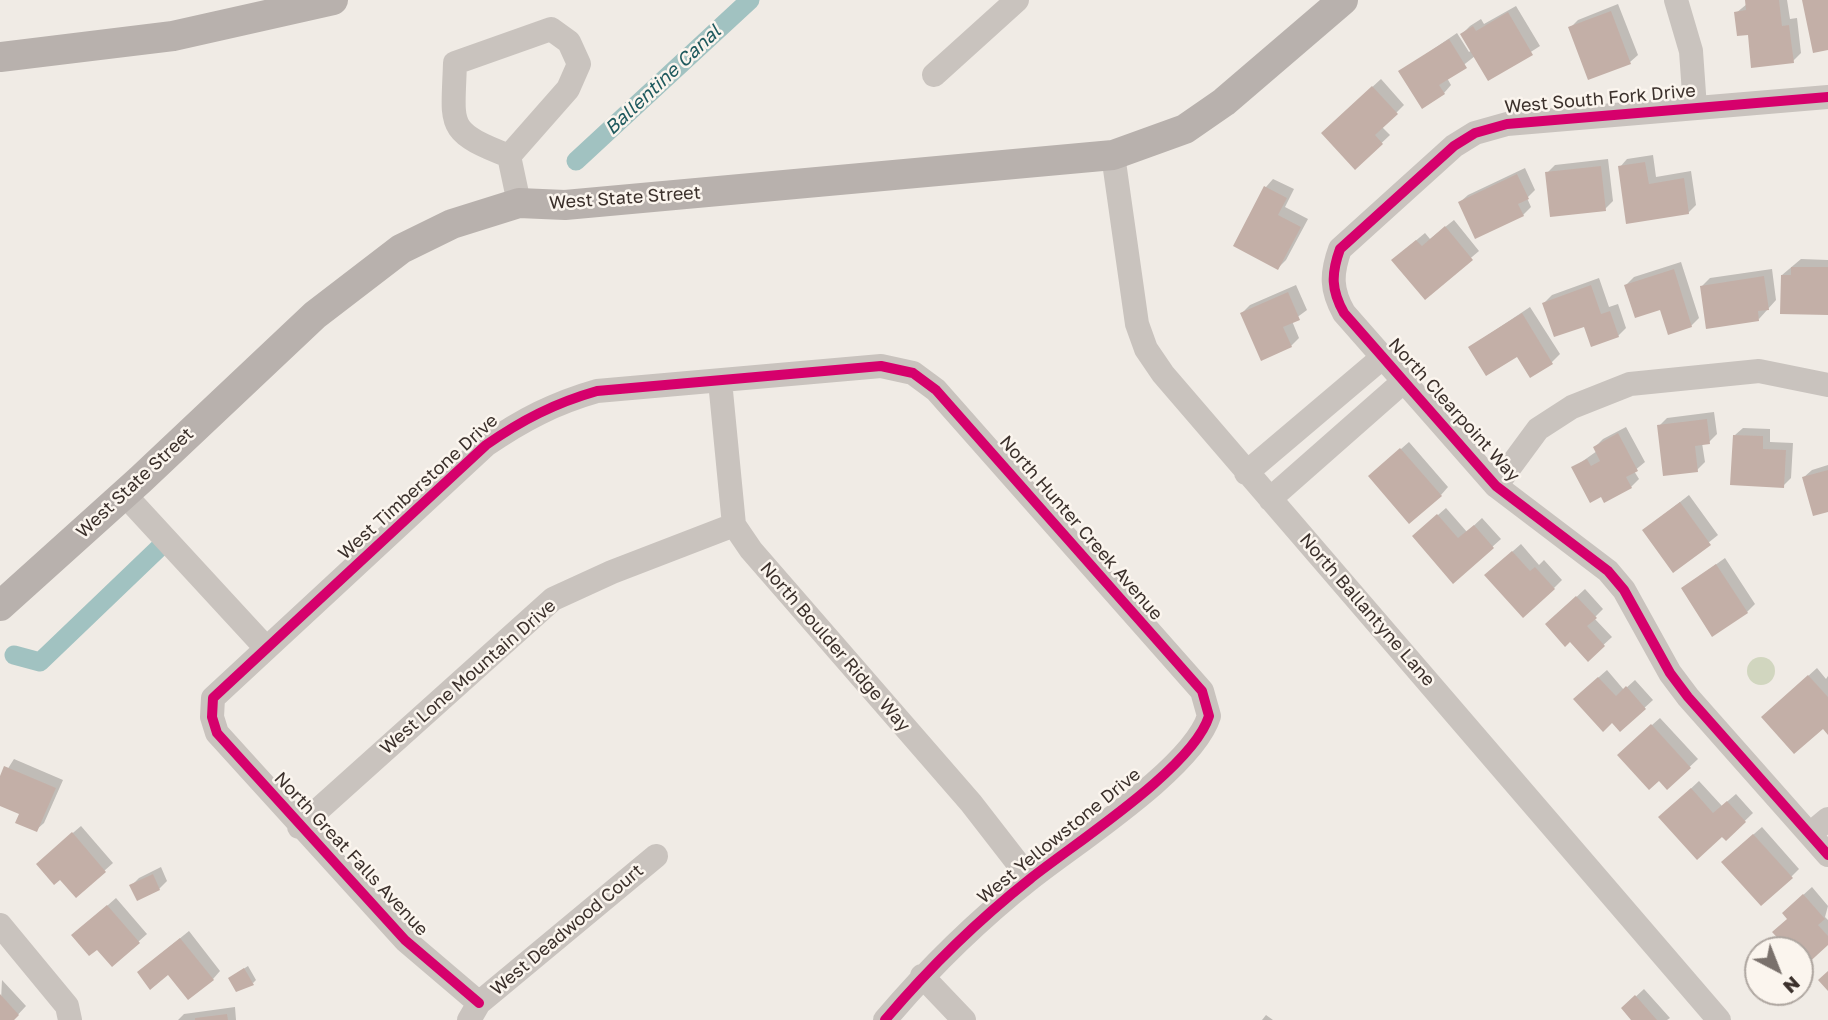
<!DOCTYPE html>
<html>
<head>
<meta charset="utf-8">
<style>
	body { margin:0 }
	#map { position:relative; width:1828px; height:1020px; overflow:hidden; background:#f0ebe5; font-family:"Golos Text",sans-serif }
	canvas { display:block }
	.north { position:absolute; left:1744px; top:936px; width:70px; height:70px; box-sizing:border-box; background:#fbf5ee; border:2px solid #aea6a0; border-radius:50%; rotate:138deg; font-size:19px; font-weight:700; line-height:28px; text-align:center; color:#3b302b }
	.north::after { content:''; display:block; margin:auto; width:24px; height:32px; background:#7a716c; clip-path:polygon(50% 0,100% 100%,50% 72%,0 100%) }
</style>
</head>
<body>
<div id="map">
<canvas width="1828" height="1020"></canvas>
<div class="north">N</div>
</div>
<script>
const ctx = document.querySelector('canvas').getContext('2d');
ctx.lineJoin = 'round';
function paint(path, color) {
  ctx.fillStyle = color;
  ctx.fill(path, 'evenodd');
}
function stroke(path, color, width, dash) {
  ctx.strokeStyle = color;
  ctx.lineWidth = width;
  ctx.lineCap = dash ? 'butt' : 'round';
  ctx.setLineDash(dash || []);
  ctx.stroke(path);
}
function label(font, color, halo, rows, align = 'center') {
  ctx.font = font + ' "Golos Text",sans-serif';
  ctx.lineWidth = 5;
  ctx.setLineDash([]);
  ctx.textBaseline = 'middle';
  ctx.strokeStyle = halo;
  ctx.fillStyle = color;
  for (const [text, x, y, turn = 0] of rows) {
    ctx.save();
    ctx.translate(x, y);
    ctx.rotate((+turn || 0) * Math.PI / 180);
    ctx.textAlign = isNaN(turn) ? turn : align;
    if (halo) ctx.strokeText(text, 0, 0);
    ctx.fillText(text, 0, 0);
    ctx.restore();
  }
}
paint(new Path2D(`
	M1747 671a14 14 0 1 1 28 0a14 14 0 1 1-28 0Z`), '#d1d6bf');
paint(new Path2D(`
	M1747,0H1787L1790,19L1797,18L1801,53L1793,61L1749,33L1736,13L1747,4Z
	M1618,4L1638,55L1630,62L1570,28L1578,20Z
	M1516,6L1540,46L1489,79L1475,56L1447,78L1451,85L1444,93L1401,71L1457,33L1469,52L1472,50L1462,34L1470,26L1481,19L1484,24Z
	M1381,79L1404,105L1382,127L1390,135L1355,168L1331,125Z
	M1653,155L1656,177L1691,171L1696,205L1688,213L1620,167L1627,159Z
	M1608,159L1613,201L1605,209L1547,173L1555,165Z
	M1525,168L1535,190L1527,198L1531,207L1523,215L1460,202L1468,195Z
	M1273,179L1294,189L1285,207L1308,219L1286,260L1278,268L1235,245L1266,187Z
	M1454,220L1479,251L1425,297L1402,252L1425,233L1430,239Z
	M1801,259L1828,260V313L1782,275Z
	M1681,262L1699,318L1691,326L1626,285L1634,277Z
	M1772,269L1776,300L1759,319L1702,286L1710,278Z
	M1599,278L1609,307L1618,304L1626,328L1618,336L1585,325L1544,303L1552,295Z
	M1296,285L1307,310L1292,321L1299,338L1291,346L1242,313L1250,305Z
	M1530,307L1560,354L1552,362L1531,376L1518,355L1470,347Z
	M1714,412L1717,434L1709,442L1702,443L1705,462L1697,470L1659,426L1667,418Z
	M1626,427L1645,462L1634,471L1639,479L1631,487L1573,468L1597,451L1595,447L1603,439Z
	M1743,428L1770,429V442L1793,443L1791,478L1783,486L1735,435Z
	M1409,442L1448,487L1441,495L1378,469Z
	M1828,465V510L1804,477L1812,470Z
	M1689,495L1718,535L1673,571L1644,530Z
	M1446,508L1467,532L1482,518L1501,539L1454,581L1422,529Z
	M1521,544L1539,565L1544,560L1562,580L1554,588L1495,567Z
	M1725,558L1755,604L1747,612L1683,588Z
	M1585,589L1603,609L1594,618L1612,637L1588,659L1555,617Z
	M1817,668L1826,679L1828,676V732L1823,726L1771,710Z
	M1607,670L1624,690L1635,680L1653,700L1620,730L1583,691Z
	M1660,718L1698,759L1667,788L1627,747Z
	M14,759L63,780L44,823L36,830L21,813L0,804V781Z
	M1699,781L1722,806L1736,794L1753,813L1726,839L1668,810Z
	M81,826L113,863L76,896L46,856Z
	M1762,827L1799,869L1791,877L1731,854Z
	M161,867L167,881L159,889L131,886L139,878Z
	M1812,887L1828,906L1825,917L1828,920V942L1800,960V950H1791L1789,918L1792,905Z
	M116,898L147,934L112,965L82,928Z
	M189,931L220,971L213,979L147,965Z
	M248,966L256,980L253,983L234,975Z
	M2,980L26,1006L13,1020H0Z
	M1644,989L1670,1018L1667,1020H1633L1631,1001Z
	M235,1007L236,1020H178L184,1014Z
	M1266,1015L1273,1020H1262Z`), '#0003');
stroke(new Path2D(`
	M576,161L750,0
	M14,655L40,662L160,547`), '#a1c2c1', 19);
paint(new Path2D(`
	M1745,0H1779L1782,26L1789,25L1794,63L1751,68L1748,35L1737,36L1734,12L1746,10Z
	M1802,0H1828V50L1813,53Z
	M1611,11L1631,64L1588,80L1568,27Z
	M1508,12L1533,55L1488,81L1460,34L1473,26L1476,31Z
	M1449,39L1467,68L1439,85L1445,94L1422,109L1398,71Z
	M1372,86L1398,114L1375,135L1383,144L1355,170L1321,133Z
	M1645,162L1649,184L1684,178L1689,214L1626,224L1618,166Z
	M1601,166L1606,211L1550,217L1545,172Z
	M1517,174L1529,199L1518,204L1524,216L1475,239L1458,202Z
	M1264,186L1287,198L1278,215L1301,227L1278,270L1233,246Z
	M1445,226L1473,260L1425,300L1391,260L1416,240L1422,246Z
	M1791,267H1828V315L1780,314L1781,275H1791Z
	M1674,269L1692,327L1668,335L1660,310L1635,318L1624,285Z
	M1764,276L1769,310L1758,311L1759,321L1706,329L1700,286Z
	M1591,285L1601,314L1610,311L1619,337L1591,347L1584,327L1554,337L1542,303Z
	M1288,292L1300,320L1283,327L1292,347L1261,361L1240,313Z
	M1522,313L1553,364L1530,378L1517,357L1486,376L1468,347Z
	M1707,419L1710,444L1695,446L1698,472L1663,476L1657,425Z
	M1618,433L1638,471L1626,477L1632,488L1604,503L1601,497L1590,503L1571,467L1587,459L1591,466L1600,461L1593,447Z
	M1733,435L1763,436V449L1786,450L1784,488L1730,485Z
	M1400,448L1442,496L1409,524L1368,476Z
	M1828,470V512L1813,516L1802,477Z
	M1680,502L1711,545L1673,573L1642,530Z
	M1437,514L1458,538L1474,525L1494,548L1453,584L1412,536Z
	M1512,551L1530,571L1535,567L1555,589L1523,618L1484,575Z
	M1716,564L1748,613L1712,637L1681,588Z
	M1576,596L1597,618L1587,626L1605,646L1588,662L1570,642L1565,647L1545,624Z
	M1808,675L1828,697V735L1823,729L1794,754L1761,717Z
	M1598,677L1616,696L1626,686L1646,709L1620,732L1612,723L1603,732L1573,699Z
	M1651,724L1691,768L1667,790L1659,781L1649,790L1617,755Z
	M4,766L56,788L37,832L15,823L19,814L0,806V776Z
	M1691,788L1713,813L1727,801L1746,822L1726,841L1722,837L1697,860L1658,817Z
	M72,832L106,872L76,898L60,880L54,885L36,864Z
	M1753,834L1793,878L1761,906L1721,862Z
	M153,874L160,890L137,901L129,885Z
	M1803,894L1825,919L1818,925L1828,936V945L1804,967L1800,963V950H1789L1772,932L1787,919L1782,913Z
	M107,905L140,943L112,967L97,950L89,956L71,935Z
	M180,938L214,980L188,1000L168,975L150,990L137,972Z
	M244,968L254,985L236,992L228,978Z
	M1828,971V991L1818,980Z
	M0,994L19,1015L14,1020H0Z
	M1635,995L1657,1020H1631L1621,1008Z
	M227,1014L228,1020H195V1018Z`), '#c3afa7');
stroke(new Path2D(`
	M1676,0L1691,51L1695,108
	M551,29L569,42L579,64L568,89L509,156C445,131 453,127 455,63Z
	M934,75L1017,0
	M1828,97L1507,124L1475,133L1454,146L1340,249C1331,274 1331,290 1344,313L1496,486L1608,571L1624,590L1670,673L1688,697L1828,855
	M1113,155L1137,324L1146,349L1163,374L1719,1020
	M509,156L519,203
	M720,381L734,525L751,550L971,803L1030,879
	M1246,473L1383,357
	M1496,486L1538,429L1572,407L1630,384L1759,371L1828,385
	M124,494L266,648
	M1270,499L1404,381
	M299,827L553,599L612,572L734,525
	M1810,834L1828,819
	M0,925L67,1006L70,1020
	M922,976L964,1020
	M479,1003L405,940L217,733L212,717L213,698L486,445C522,420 555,403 597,391L881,366L913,373L936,390L1202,691L1209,716C1193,768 1075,843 1030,879C977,921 929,968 885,1020
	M469,1020L479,1003L656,856`), '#c9c3be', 24);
stroke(new Path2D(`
	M0,57L173,36L333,0
	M0,606L140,480L315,315L401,249L452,224L519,203L565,205L1113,155L1185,129L1224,102L1343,0`), '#b8b1ad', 30);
stroke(new Path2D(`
	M1828,97L1507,124L1475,133L1454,146L1340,249C1331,274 1331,290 1344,313L1496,486L1608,571L1624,590L1670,673L1688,697L1828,855
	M479,1003L405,940L217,733L212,717L213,698L486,445C522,420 555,403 597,391L881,366L913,373L936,390L1202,691L1209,716C1193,768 1075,843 1030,879C977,921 929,968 885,1020`), '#d6006c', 10);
label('18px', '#3b302b', '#fbf5ee', [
	["West South Fork Drive",1600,99,-5],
	["West State Street",625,198,-4],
	["North Clearpoint Way",1454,410,48],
	["West State Street",135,483,-43],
	["West Timberstone Drive",418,487,-42],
	["North Hunter Creek Avenue",1081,528,49],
	["North Ballantyne Lane",1367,610,49],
	["North Boulder Ridge Way",835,647,49],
	["West Lone Mountain Drive",468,677,-41],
	["West Yellowstone Drive",1059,836,-39],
	["North Great Falls Avenue",351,854,47],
	["West Deadwood Court",567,930,-40]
]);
label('italic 19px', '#1f5a5e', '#fbf5ee', [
	["Ballentine Canal",663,80,-43]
]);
</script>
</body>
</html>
